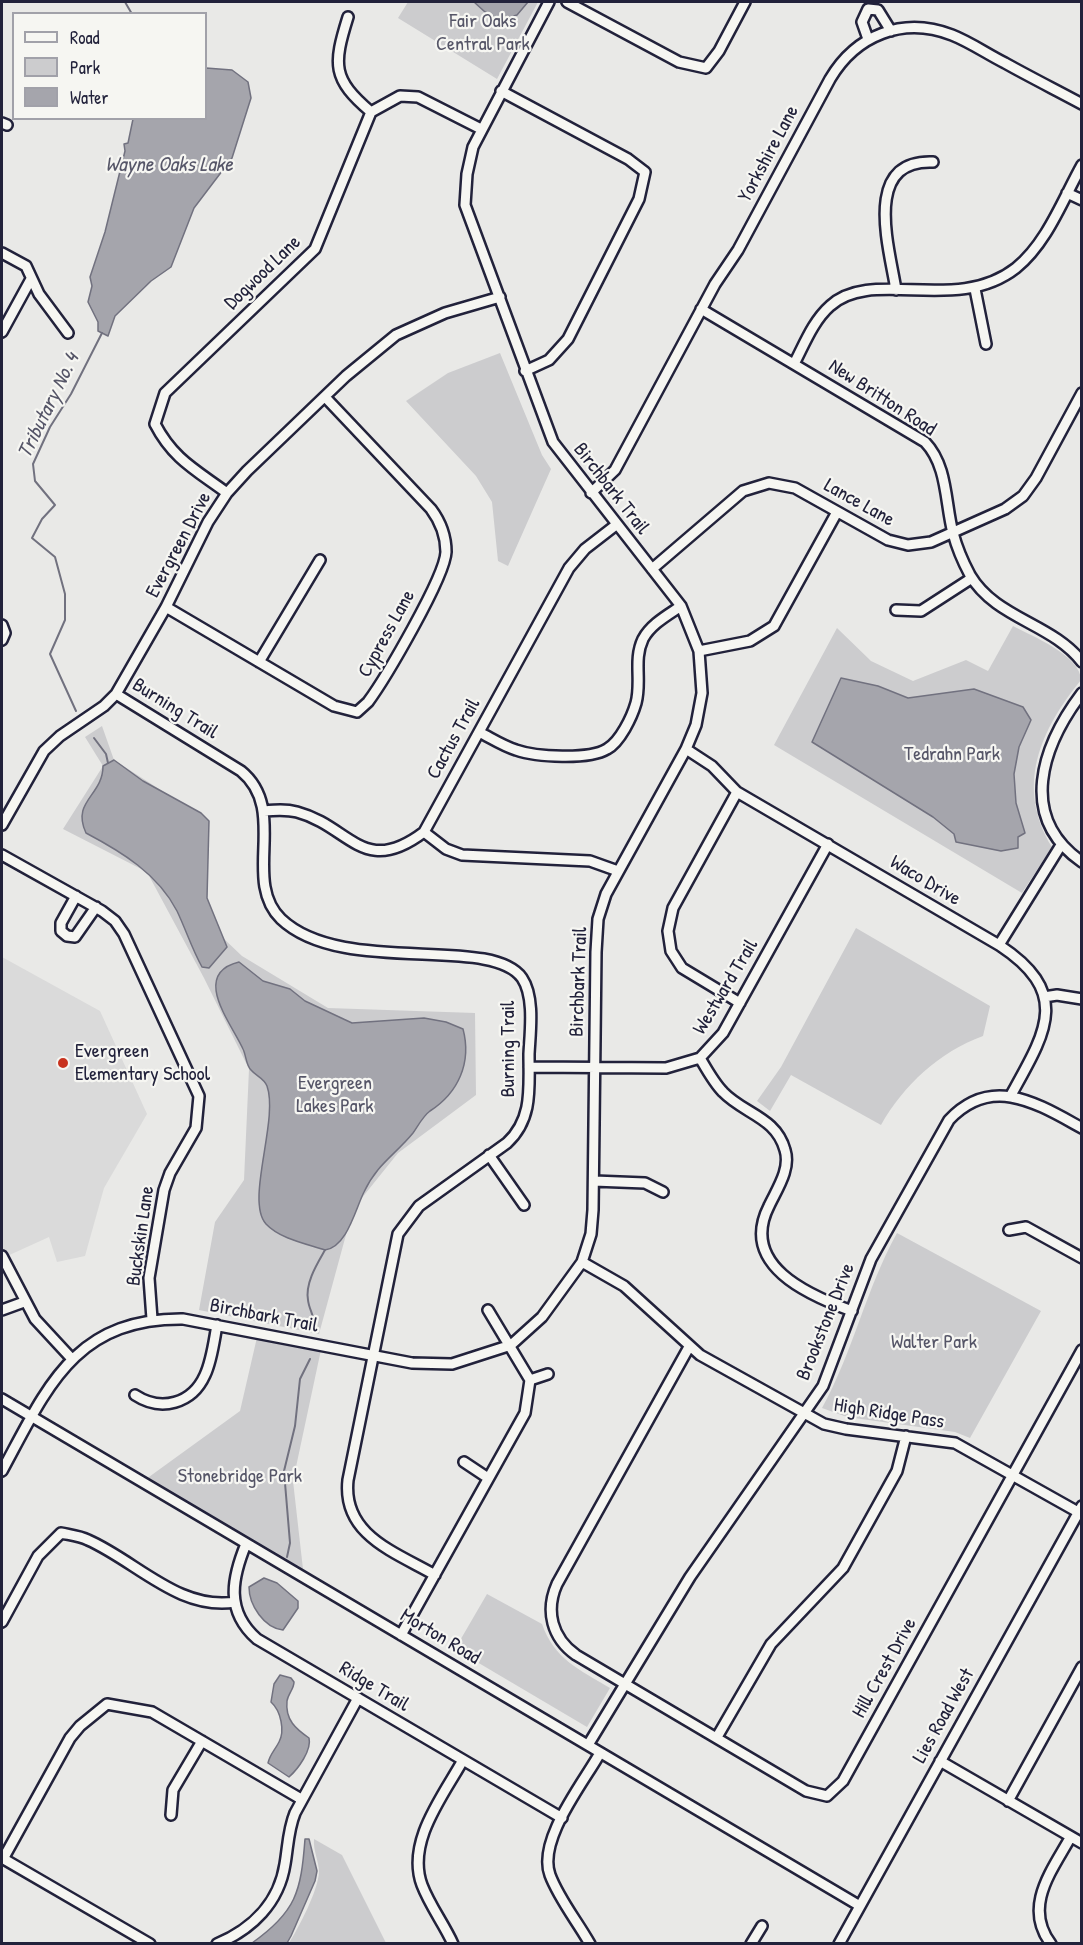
<!DOCTYPE html>
<html>
<head>
<meta charset="utf-8">
<style>
	body { margin:0 }
	#map { position:relative; width:1083px; height:1945px; overflow:hidden; background:#e9e9e7; font-family:"Patrick Hand",sans-serif }
	canvas { display:block }
	.frame { position:absolute; inset:0; border:3px solid #22223b; pointer-events:none }
	.legend { position:absolute; left:12px; top:12px; width:195px; height:108px; box-sizing:border-box; background:#f6f6f2; border:2px solid #a1a1a9; margin:0; padding:8px 10px; list-style:none; font-size:18px; color:#22223b }
	.legend li { display:flex; align-items:center; gap:12px; height:30px }
	.legend b { width:30px; border:2px solid #a1a1a9 }
</style>
</head>
<body>
<div id="map">
<canvas width="1083" height="1945"></canvas>
<div class="frame"></div>
<ul class="legend">
<li><b style="height:8px;background:#f6f6f2"></b>Road</li>
<li><b style="height:16px;background:#ccccce"></b>Park</li>
<li><b style="height:16px;background:#a5a5ac"></b>Water</li>
</ul>
</div>
<script>
const ctx = document.querySelector('canvas').getContext('2d');
ctx.lineJoin = 'round';
function paint(path, color) {
  ctx.fillStyle = color;
  ctx.fill(path, 'evenodd');
}
function stroke(path, color, width, dash) {
  ctx.strokeStyle = color;
  ctx.lineWidth = width;
  ctx.lineCap = dash ? 'butt' : 'round';
  ctx.setLineDash(dash || []);
  ctx.stroke(path);
}
function label(font, color, halo, rows, align = 'center') {
  ctx.font = font + ' "Patrick Hand",sans-serif';
  ctx.lineWidth = 4.5;
  ctx.setLineDash([]);
  ctx.textBaseline = 'middle';
  ctx.strokeStyle = halo;
  ctx.fillStyle = color;
  for (const [text, x, y, turn = 0] of rows) {
    ctx.save();
    ctx.translate(x, y);
    ctx.rotate((+turn || 0) * Math.PI / 180);
    ctx.textAlign = isNaN(turn) ? turn : align;
    if (halo) ctx.strokeText(text, 0, 0);
    ctx.fillText(text, 0, 0);
    ctx.restore();
  }
}
paint(new Path2D(`
	M2,957L100,1011L147,1114L104,1188L85,1256L57,1262L49,1237L5,1257L2,1249Z`), '#dadada');
paint(new Path2D(`
	M408,2H538L497,79L398,18Z
	M500,353L542,455L551,469L508,566L498,561L492,502L476,476L406,401L448,373Z
	M1013,626C1032,636 1081,656 1081,680C1040,730 1015,787 1052,847L1022,893L774,745L837,628L871,661L913,681L966,660L988,671Z
	M102,726L114,760L209,821L207,898L222,937L242,956L328,1008L475,1013L476,1095L398,1153L353,1209L319,1334L199,1310L215,1222L244,1180L249,1069L204,978L147,872L63,829L103,766L85,737Z
	M856,928L990,1006L983,1036C939,1052 904,1085 881,1125L791,1075L770,1111L757,1101L781,1067Z
	M897,1233L1041,1311L970,1438L955,1432L847,1417L822,1408C853,1352 866,1289 897,1233Z
	M258,1333L322,1345L293,1481L304,1578L142,1482L240,1411Z
	M487,1594L542,1624C554,1659 580,1670 610,1688L587,1727L455,1649Z
	M314,1839L342,1855L386,1943H289C299,1927 318,1891 319,1872C319,1861 313,1851 314,1839Z`), '#ccccce');
const water = new Path2D(`
	M474,2H528L517,15L500,20L485,12Z
	M206,68L232,70L248,82L251,98L232,158L194,208L171,267L151,281L115,316L108,336L98,331V322L88,302L92,286L90,277L105,232L125,151L124,144L128,143L133,119L206,118Z
	M841,678L878,686L908,698L974,689L1023,707L1031,720L1019,747L1014,774L1016,803L1025,833L1018,837V848L1001,851L956,842L954,834L933,817L812,742Z
	M114,760L143,781L201,813L209,821L207,898L227,947L209,968L202,967C192,949 186,930 177,911C158,874 122,852 86,833C71,801 103,796 103,766Z
	M239,962L263,981L290,989L305,1001L352,1023L424,1018L446,1022L463,1029C472,1063 458,1093 430,1111C423,1116 418,1126 413,1133C395,1155 377,1164 364,1192C355,1210 347,1247 325,1250C307,1244 280,1239 266,1224C245,1201 279,1120 267,1086C264,1078 256,1076 251,1070C246,1065 246,1055 243,1049C232,1024 190,974 239,962Z
	M264,1578L277,1583L298,1601V1608L283,1630C264,1628 249,1605 249,1587Z
	M280,1675L291,1678L294,1682C294,1689 288,1694 287,1701C285,1720 296,1729 309,1738C312,1750 298,1769 289,1777L268,1763C270,1754 275,1750 279,1742C285,1731 281,1711 271,1702L274,1684Z
	M305,1839H309L317,1871L315,1881L291,1936L287,1943H252C296,1912 301,1892 305,1839Z`);
paint(water, '#a5a5ac');
stroke(water, '#71717f', 1.5);
stroke(new Path2D(`
	M125,2L132,14
	M76,711L50,654L65,620V594L55,557L32,538L42,519L55,505L35,481L33,464L50,427L71,394L102,333
	M94,738L106,754L108,763
	M314,1327C315,1316 309,1310 308,1300C305,1283 317,1264 325,1250
	M287,1557L290,1543L284,1471L295,1426L300,1379L310,1359`), '#71717f', 2);
const minor = new Path2D(`
	M567,2L679,62L706,68L719,51L745,2
	M348,17C333,65 332,79 371,112
	M868,39L862,22L868,9L878,10L891,31
	M501,91L628,159L645,172L639,199L568,339L549,360L525,371
	M2,123L7,125
	M1067,193L1082,200
	M2,253L26,266L39,294L68,333
	M975,289L986,344
	M896,290C890,250 861,159 933,162
	M701,309L925,442C948,466 945,503 953,533C957,548 963,562 970,575C996,619 1052,623 1082,662
	M2,332L31,279
	M794,364C804,345 813,321 830,306C872,267 956,315 1016,268C1047,243 1063,199 1082,165
	M227,493C196,470 173,459 155,424L165,393L315,249L371,112L400,96L418,97L481,129
	M591,493L615,470L715,284L738,250L830,79C856,35 903,16 952,35C970,42 987,54 1005,63C1030,77 1056,90 1082,104
	M652,569L743,491L769,483L795,488L888,540L908,545L931,542L1005,509L1023,496L1036,478L1082,393
	M166,607L334,706L357,712L368,702C385,679 445,577 446,552C446,536 440,521 431,509L325,397
	M896,610L921,611L972,578
	M2,625L5,633L2,640
	M699,651L750,641L774,626L837,512
	M259,662L320,560
	M1082,693C1042,746 1017,817 1082,862
	M116,694L241,771C289,810 241,880 281,919C342,977 491,934 522,978C535,997 530,1033 529,1054C529,1088 533,1119 507,1143L419,1206L398,1234L348,1480C342,1535 395,1552 435,1575
	M479,732C491,738 503,746 516,750C536,757 589,760 607,749C620,742 632,717 636,703C642,681 633,660 643,639C651,624 668,615 681,606
	M686,749L712,766L737,792L999,945C1072,993 1046,1032 1011,1095
	M737,792L673,908L668,931L671,951L682,968L740,1003
	M264,811C275,810 286,809 297,812C350,826 363,878 424,832L569,568L585,549L616,525
	M2,825L44,751L60,736L104,706L116,694L166,607L208,522L227,493L247,471L346,376L396,335L445,313L500,297
	M424,832L446,849L462,855L590,861L618,871
	M2,855L102,911L115,921L124,934L199,1096L196,1128L170,1173L164,1190L149,1278L152,1319
	M76,896L61,923V931L67,936L75,937L96,907
	M999,945L1061,845
	M1044,997L1057,995L1082,999
	M700,1058C707,1070 714,1083 723,1092C744,1114 776,1117 785,1150C791,1169 777,1189 769,1206C739,1265 808,1295 852,1311
	M529,1067L666,1068L700,1058L723,1033L828,844
	M489,1155L524,1205
	M594,1181L645,1183L663,1192
	M1009,1230L1026,1227L1082,1258
	M2,1256L35,1319L72,1359
	M582,1262L624,1286L700,1355L824,1424L846,1429L955,1443L1078,1512
	M2,1310L24,1302
	M488,1310L530,1380
	M689,1347L557,1584C545,1611 552,1638 576,1655L806,1791L827,1796L843,1781L1082,1350
	M135,1395C161,1412 192,1404 205,1375C212,1360 214,1341 217,1325
	M2,1399L860,1906
	M464,1462L488,1478
	M2,1471C47,1388 74,1318 183,1319L412,1363L452,1364L511,1345L542,1317L582,1262L591,1234L593,1210L596,952L598,919L606,894L686,749L696,725L702,693L699,651L681,606L553,442L465,205L467,174L473,147L549,2
	M246,1544C232,1578 225,1611 257,1639L562,1818
	M2,1622L38,1556L61,1533C70,1535 80,1536 88,1540C136,1561 179,1611 235,1602
	M401,1635L525,1413L530,1380L548,1374
	M717,1737L771,1644L843,1568L897,1471L906,1436
	M588,1745L690,1577L823,1386L871,1259L949,1120C992,1074 1038,1104 1082,1128
	M940,1761L1082,1843
	M1008,1801L1082,1667
	M171,1815L173,1790L202,1741
	M2,1858L150,1944
	M3,1859L70,1738L80,1726L107,1704L152,1712L301,1799
	M217,1944C252,1929 279,1903 285,1864C288,1847 288,1830 295,1813L358,1698
	M453,1944C444,1924 430,1906 422,1885C406,1842 443,1796 463,1760
	M590,1944C577,1921 559,1899 550,1875C537,1840 584,1782 600,1753
	M751,1944L762,1926
	M839,1944L1082,1506
	M1051,1944C1023,1907 1051,1872 1070,1838`);
stroke(minor, '#22223b', 14);
stroke(minor, '#f6f6f2', 9);
for (const [x, y, r, color] of [
	[63,1063,6,"#c8321e"]
]) {
  const dot = new Path2D();
  dot.arc(x, y, r, 0, 2 * Math.PI);
  ctx.fillStyle = color;
  ctx.fill(dot);
  stroke(dot, '#f6f6f2', 2);
}
label('20px', '#555567', '#f6f6f2', [
	["Fair Oaks",483,22],
	["Central Park",483,45],
	["Tedrahn Park",952,755],
	["Evergreen",335,1084],
	["Lakes Park",335,1107],
	["Walter Park",934,1343],
	["Stonebridge Park",240,1477]
]);
label('20px', '#22223b', '#f6f6f2', [
	["Yorkshire Lane",769,154,-62],
	["Dogwood Lane",263,273,-44],
	["New Britton Road",882,398,33],
	["Birchbark Trail",611,489,52],
	["Lance Lane",859,503,29],
	["Evergreen Drive",179,545,-62],
	["Cypress Lane",387,634,-61],
	["Burning Trail",175,709,32],
	["Cactus Trail",454,739,-61],
	["Waco Drive",925,881,31],
	["Birchbark Trail",579,982,-88],
	["Westward Trail",726,987,-59],
	["Burning Trail",509,1049,-90],
	["Buckskin Lane",141,1236,-82],
	["Birchbark Trail",264,1316,11],
	["Brookstone Drive",826,1322,-68],
	["High Ridge Pass",889,1414,9],
	["Morton Road",440,1637,31],
	["Hill Crest Drive",885,1668,-61],
	["Ridge Trail",374,1687,31],
	["Lies Road West",944,1716,-61]
]);
label('20px', '#22223b', '#f6f6f2', [
	["Evergreen",75,1052],
	["Elementary School",75,1075]
], 'left');
label('italic 21px', '#565668', '#f6f6f2', [
	["Wayne Oaks Lake",169,165],
	["Tributary No. 4",49,406,-64]
]);
</script>
</body>
</html>
